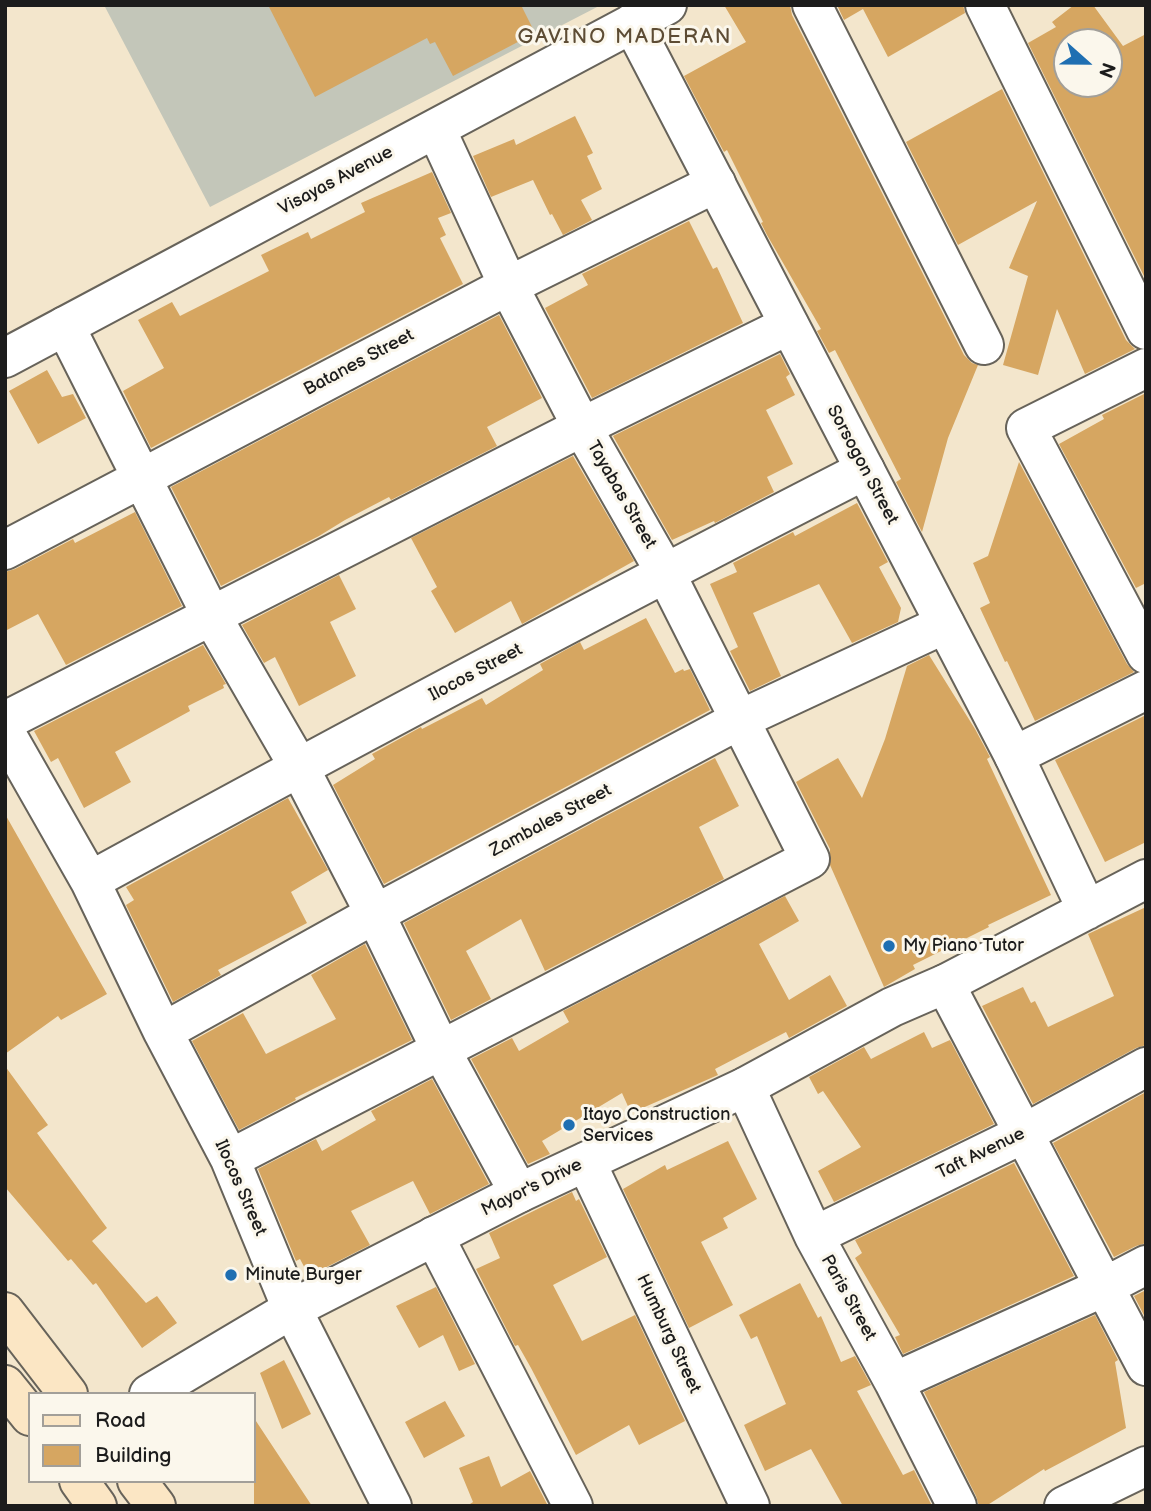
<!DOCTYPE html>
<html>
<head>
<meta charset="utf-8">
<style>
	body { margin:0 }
	#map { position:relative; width:1151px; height:1511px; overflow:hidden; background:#f3e6cc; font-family:"Balsamiq Sans",sans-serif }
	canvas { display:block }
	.frame { position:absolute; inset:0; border:7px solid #1c1c1c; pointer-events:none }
	.legend { position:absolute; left:28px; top:1392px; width:228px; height:91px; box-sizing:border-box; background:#fbf7ec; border:2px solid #a29f99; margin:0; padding:9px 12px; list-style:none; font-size:21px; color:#1c1c1c }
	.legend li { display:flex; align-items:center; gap:14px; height:35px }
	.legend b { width:35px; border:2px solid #a29f99 }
	.north { position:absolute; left:1053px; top:28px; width:70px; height:70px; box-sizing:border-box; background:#fbf7ec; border:2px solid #a29f99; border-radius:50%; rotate:111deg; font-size:19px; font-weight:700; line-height:28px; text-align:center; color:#1c1c1c }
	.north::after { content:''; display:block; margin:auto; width:24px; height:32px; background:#1f6fb2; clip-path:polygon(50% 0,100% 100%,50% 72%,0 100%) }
</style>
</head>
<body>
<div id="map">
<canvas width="1151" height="1511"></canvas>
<div class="frame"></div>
<ul class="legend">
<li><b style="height:9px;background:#fbe6c4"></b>Road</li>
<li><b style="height:19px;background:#d6a661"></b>Building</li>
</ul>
<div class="north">N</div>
</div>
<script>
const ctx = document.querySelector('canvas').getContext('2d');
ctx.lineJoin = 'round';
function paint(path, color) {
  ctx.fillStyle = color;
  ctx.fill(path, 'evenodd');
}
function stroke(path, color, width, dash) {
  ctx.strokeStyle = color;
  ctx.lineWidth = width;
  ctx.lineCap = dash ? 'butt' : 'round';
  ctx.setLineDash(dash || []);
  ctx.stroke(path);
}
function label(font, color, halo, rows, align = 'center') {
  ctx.font = font + ' "Balsamiq Sans",sans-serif';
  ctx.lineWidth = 6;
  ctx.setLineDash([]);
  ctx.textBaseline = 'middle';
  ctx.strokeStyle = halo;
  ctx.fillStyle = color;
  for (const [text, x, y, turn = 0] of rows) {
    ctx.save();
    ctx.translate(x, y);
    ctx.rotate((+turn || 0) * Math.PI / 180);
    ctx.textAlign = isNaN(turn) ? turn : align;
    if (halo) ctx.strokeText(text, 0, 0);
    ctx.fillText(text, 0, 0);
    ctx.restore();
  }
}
paint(new Path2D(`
	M104,5H601L210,207Z`), '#c3c6b9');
paint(new Path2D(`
	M268,5H521L535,33L453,76L435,42L430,44L427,38L315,97Z
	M724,5H790L792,15L964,355L972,363L978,365L948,438L922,532L896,482L901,479L835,350L829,353L817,331L821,329L767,235L761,223L763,222L727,150L724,152L684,76L746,42Z
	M837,5H963L965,13L888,57L863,9L844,20Z
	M1074,5H1093L1123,46L1146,34V280L1028,43L1056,27L1052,22ZM1067,42H1109V84H1067Z
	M1002,89L1126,340L1135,349L1085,374L1057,309L1038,375L1003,365L1028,276L1009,268L1037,201L958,245L906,142Z
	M575,116L593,153L587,156L602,189L581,200L592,220L563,235L552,214L550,215L533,180L491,197L473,156L514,139L516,145Z
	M432,172L451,213L438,218L446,235L440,238L463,284L151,448L123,391L164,368L138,320L172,302L180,316L269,271L261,255L308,232L311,239L365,212L361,203Z
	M689,221L713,269L717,267L743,323L592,398L545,308L588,285L582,274Z
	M499,315L542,398L487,427L497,446L391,500L389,497L345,520L319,536L221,586L171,487Z
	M780,354L790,374L786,377L795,395L766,410L793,464L767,477L774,492L715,523L714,521L672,540L613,436Z
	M47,370L62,397L73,394L86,418L38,444L9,391Z
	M1146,393V583L1136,588L1059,444L1104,419L1102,415Z
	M573,456L634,561L522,624L511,601L455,633L431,591L437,587L411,538Z
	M1019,462L1127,664L1134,672L1035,721L1007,661L1005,662L980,608L990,603L973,563L988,556Z
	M857,503L888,562L879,567L901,608L898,622L852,643L819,584L753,613L781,676L750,691L730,651L738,647L710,584L737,572L733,563L793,532L795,536Z
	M135,512L182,606L66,665L38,614L5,631V572L15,569L73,539L75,543Z
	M339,575L356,609L330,622L356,676L299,706L275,657L264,663L242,625Z
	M646,618L675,673L683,669L684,671L690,669L710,710L384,884L333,785L375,759L372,754L421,727L422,729L482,698L486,705L543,670L540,664L580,642L584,650Z
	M203,645L226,684L223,685L224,688L188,706L190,711L115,752L131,782L84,808L58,758L51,762L34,731Z
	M929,655L975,729L990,757L987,759L1051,895L988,925L989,927L913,965L915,969L884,987L830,865V849L796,782L838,758L862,798L885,739L907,666Z
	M1146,715V842L1105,862L1055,760Z
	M715,758L739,806L699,827L724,879L545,971L521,919L466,951L491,999L451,1020L404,923Z
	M288,798L328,870L291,892L307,923L218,970L221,975L173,1002L126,905L134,900L126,887Z
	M5,814L107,994L61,1020L58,1016L5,1054Z
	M785,896L799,921L759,944L789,1000L830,975L847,1006L789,1038L786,1032L715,1069L718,1075L631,1113L622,1093L542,1141L550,1154L528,1164L471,1059L512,1038L519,1051L569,1022L563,1011Z
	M1146,907V1045L1136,1048L1033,1104L982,1006L1023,987L1031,1003L1035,1001L1048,1027L1114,996L1088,934Z
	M365,944L412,1040L295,1098L296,1100L239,1130L192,1041L243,1013L266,1054L336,1019L311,975Z
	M924,1032L932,1048L950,1040L994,1124L834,1202L818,1171L861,1147L823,1091L818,1094L809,1077L864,1047L871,1059Z
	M5,1066L48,1125L37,1133L107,1228L92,1241L146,1303L157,1296L177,1323L142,1348L96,1283L93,1285L71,1259L68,1261L5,1187Z
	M432,1079L489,1184L430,1214L413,1181L351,1211L370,1245L309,1276L300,1259L296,1261L258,1169L316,1139L322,1151L376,1120L371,1111Z
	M1146,1092V1243L1136,1246L1114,1257L1053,1143Z
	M728,1141L757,1199L723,1218L728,1228L701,1242L733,1305L689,1328L623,1189L665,1165L667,1170Z
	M1014,1163L1074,1276L903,1354L895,1337L900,1335L855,1258L862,1253L855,1240Z
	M572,1192L576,1201L579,1199L607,1257L553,1285L582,1341L635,1315L685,1421L639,1445L629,1425L576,1455L531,1368L518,1345L515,1346L476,1269L500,1258L489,1233Z
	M800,1283L818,1318L821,1316L841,1362L855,1356L871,1385L857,1391L903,1475L914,1470L932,1506H843L811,1449L765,1471L744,1425L786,1404L757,1336L751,1339L739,1315Z
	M436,1287L475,1364L459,1371L443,1335L419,1348L396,1306Z
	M1146,1290V1319L1134,1296Z
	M1095,1315L1118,1360L1115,1362L1126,1428L1045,1471L1044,1469L986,1506H979L976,1496L924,1392Z
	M284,1360L311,1414L282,1429L260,1373Z
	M445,1401L465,1436L424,1458L405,1422Z
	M254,1418L312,1506H254Z
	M489,1456L501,1487L530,1471L548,1506H467L473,1502L459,1468Z`), '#d6a661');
const minor = new Path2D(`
	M812,5L984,345
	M985,5L1146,330
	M65,326L211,615L299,767L375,914L442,1052L519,1193
	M1146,368L1026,428L1146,654
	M5,550L492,294L716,183
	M5,721L582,427L789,325
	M5,732L90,881L163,1032L230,1159L292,1309L392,1506
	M1014,756L1146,690
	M90,881C346,741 605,603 865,470
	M945,984L1146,1366
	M163,1032L375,914L741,719L945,624
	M745,1087L814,1236L894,1382L957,1506
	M230,1159L810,859L665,572L582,427L509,287L436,129
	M586,1162L750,1506
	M434,1236L573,1506
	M814,1236L1023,1134L1146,1067
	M894,1382L1104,1287L1146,1265
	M1064,1506L1146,1466`);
const tertiary = new Path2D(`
	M632,23L1014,756L1087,910
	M5,358L667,5
	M149,1394L292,1309L519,1193L745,1087L892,1007L945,984L1146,879`);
const secondary = new Path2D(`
	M5,1312L68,1394
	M5,1385L30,1416
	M79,1481L97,1506
	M137,1481L156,1506`);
stroke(minor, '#67635a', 42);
stroke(tertiary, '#67635a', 42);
stroke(secondary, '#67635a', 42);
stroke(minor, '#fff', 38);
stroke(tertiary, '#fff', 38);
stroke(secondary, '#fbe6c4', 38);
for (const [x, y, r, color] of [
	[889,946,7,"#1f6fb2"],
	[569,1125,7,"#1f6fb2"],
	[231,1275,7,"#1f6fb2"]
]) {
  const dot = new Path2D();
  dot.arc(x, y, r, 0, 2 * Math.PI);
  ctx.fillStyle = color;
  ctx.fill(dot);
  stroke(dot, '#fbf7ec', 2.5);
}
label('18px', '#1c1c1c', '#fbf7ec', [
	["Visayas Avenue",336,181,-28],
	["Batanes Street",359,363,-28],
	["Sorsogon Street",862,465,62],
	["Tayabas Street",621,495,60],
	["Ilocos Street",476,673,-28],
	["Zambales Street",551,821,-28],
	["Taft Avenue",981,1154,-26],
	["Ilocos Street",240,1188,66],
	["Mayor's Drive",532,1188,-26],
	["Paris Street",848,1298,61],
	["Humburg Street",668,1334,65]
]);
label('18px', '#1c1c1c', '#fbf7ec', [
	["My Piano Tutor",903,946],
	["Itayo Construction",583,1115],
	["Services",583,1136],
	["Minute Burger",245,1275]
], 'left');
ctx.letterSpacing = '2px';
label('21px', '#5d4c34', '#fbf7ec', [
	["GAVINO MADERAN",625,38]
]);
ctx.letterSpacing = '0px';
</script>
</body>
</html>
